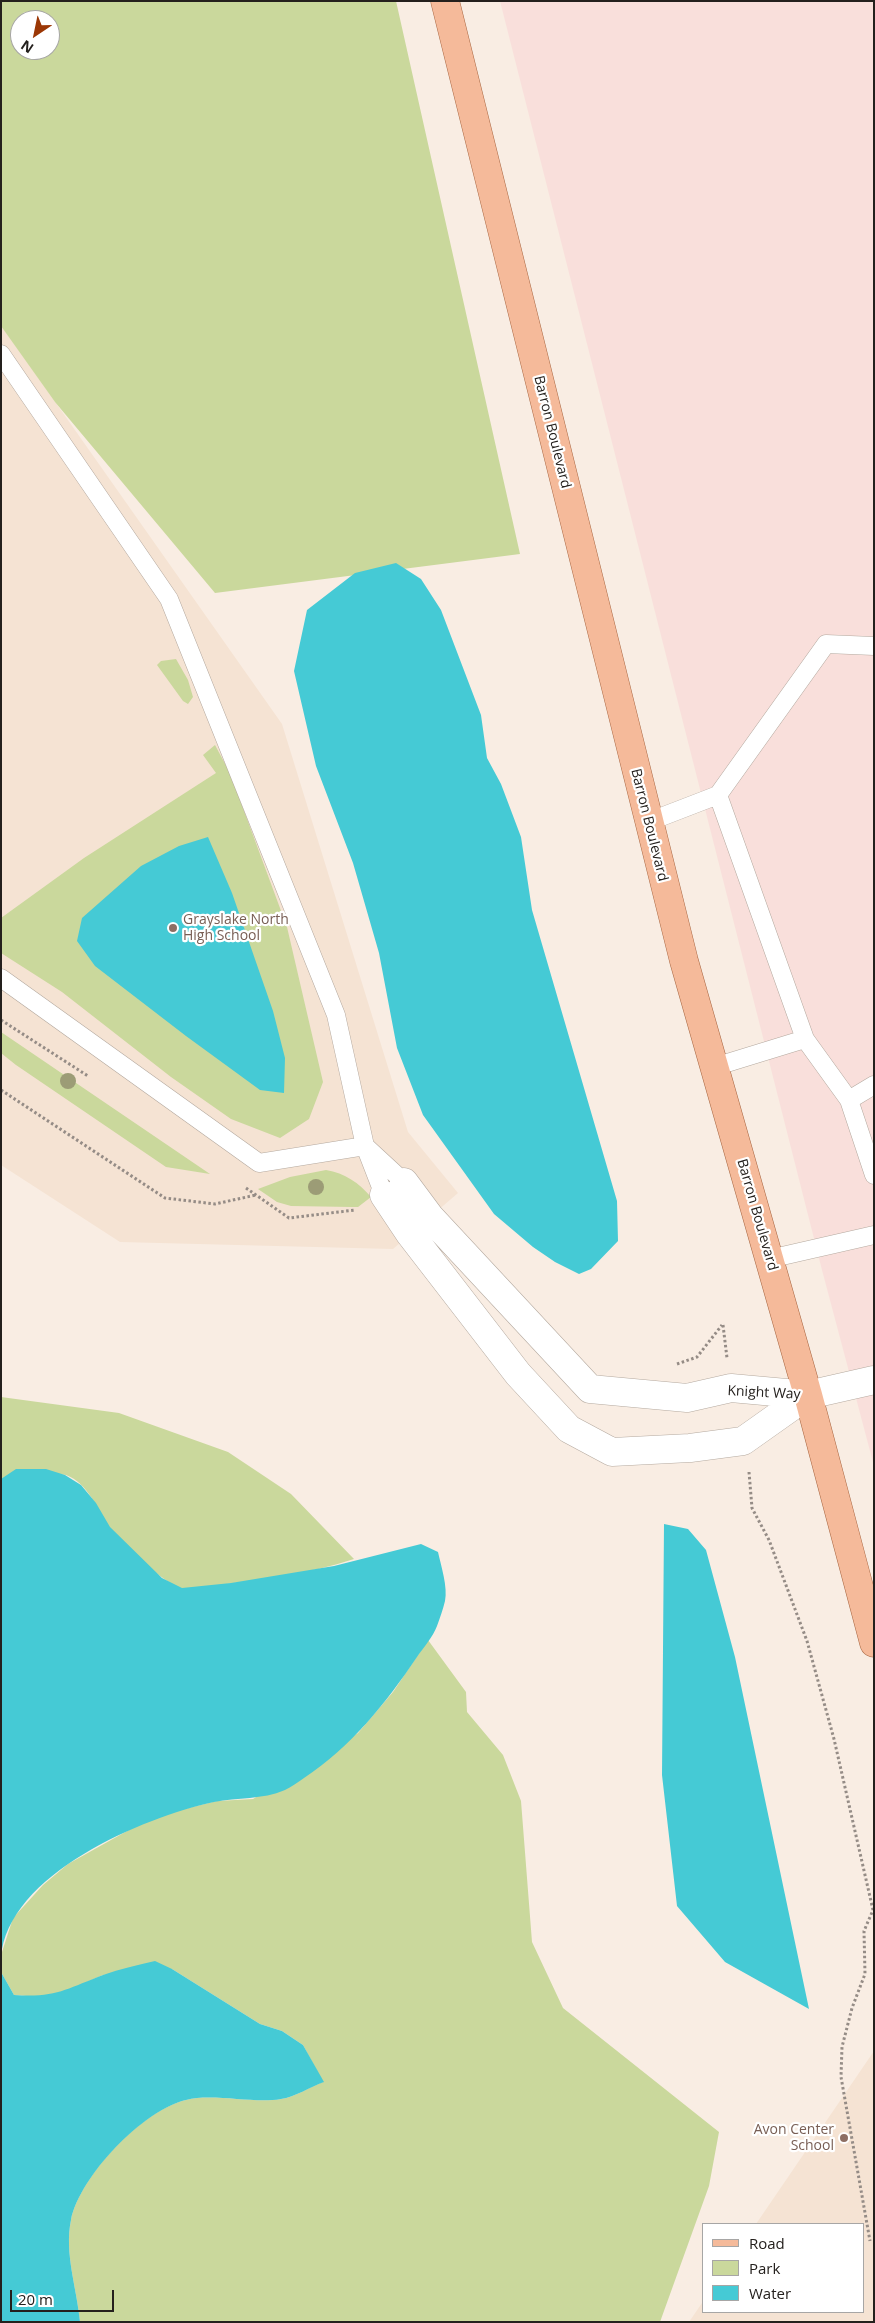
<!DOCTYPE html>
<html>
<head>
<meta charset="utf-8">
<style>
	body { margin:0 }
	#map { position:relative; width:875px; height:2323px; overflow:hidden; background:#f9ede3; font-family:"Open Sans",sans-serif }
	canvas { display:block }
	.frame { position:absolute; inset:0; border:2px solid #24201d; pointer-events:none }
	.legend { position:absolute; left:702px; top:2223px; width:162px; height:90px; box-sizing:border-box; background:#fff; border:1px solid #a7a6a5; margin:0; padding:6px 9px; list-style:none; font-size:15px; color:#24201d }
	.legend li { display:flex; align-items:center; gap:10px; height:25px }
	.legend b { width:25px; border:1px solid #a7a6a5 }
	.north { position:absolute; left:10px; top:10px; width:50px; height:50px; box-sizing:border-box; background:#fff; border:1px solid #a7a6a5; border-radius:50%; rotate:214deg; font-size:14px; font-weight:700; line-height:20px; text-align:center; color:#24201d }
	.north::after { content:''; display:block; margin:auto; width:18px; height:22px; background:#9b3705; clip-path:polygon(50% 0,100% 100%,50% 72%,0 100%) }
	.scale { position:absolute; left:10px; top:2290px; width:104px; height:22px; box-sizing:border-box; border:2px solid #24201d; border-top:0; padding-left:6px; font-size:15px; line-height:18px; white-space:nowrap; color:#24201d; -webkit-text-stroke:4px #fff; paint-order:stroke }
</style>
</head>
<body>
<div id="map">
<canvas width="875" height="2323"></canvas>
<div class="frame"></div>
<ul class="legend">
<li><b style="height:6px;background:#f5ba9a"></b>Road</li>
<li><b style="height:14px;background:#cad89c"></b>Park</li>
<li><b style="height:14px;background:#45cad5"></b>Water</li>
</ul>
<div class="north">N</div>
<div class="scale">20 m</div>
</div>
<script>
const ctx = document.querySelector('canvas').getContext('2d');
ctx.lineJoin = 'round';
function paint(path, color) {
  ctx.fillStyle = color;
  ctx.fill(path, 'evenodd');
}
function stroke(path, color, width, dash) {
  ctx.strokeStyle = color;
  ctx.lineWidth = width;
  ctx.lineCap = dash ? 'butt' : 'round';
  ctx.setLineDash(dash || []);
  ctx.stroke(path);
}
function label(font, color, halo, rows, align = 'center') {
  ctx.font = font + ' "Open Sans",sans-serif';
  ctx.lineWidth = 4.5;
  ctx.setLineDash([]);
  ctx.textBaseline = 'middle';
  ctx.strokeStyle = halo;
  ctx.fillStyle = color;
  for (const [text, x, y, turn = 0] of rows) {
    ctx.save();
    ctx.translate(x, y);
    ctx.rotate((+turn || 0) * Math.PI / 180);
    ctx.textAlign = isNaN(turn) ? turn : align;
    if (halo) ctx.strokeText(text, 0, 0);
    ctx.fillText(text, 0, 0);
    ctx.restore();
  }
}
paint(new Path2D(`
	M500,1H874V1466L822,1270Z`), '#f9dfdb');
paint(new Path2D(`
	M1,325L282,724L408,1132L458,1193L393,1249L120,1242L1,1165Z
	M874,2051V2322H689L704,2300V2312H864V2224H756Z`), '#f5e3d3');
paint(new Path2D(`
	M1,1H396L520,554L215,593L55,402L1,326ZM20,20H50V50H20Z
	M176,659L188,680L193,697L188,704L183,701L157,665L161,661Z
	M215,745L230,773L287,927L323,1082L309,1119L280,1138L231,1119L171,1077L62,992L1,953V918L84,858L216,773L203,755Z
	M1,1032L210,1174L166,1167L16,1065L1,1053Z
	M326,1170C345,1173 359,1183 371,1197L358,1207H352L291,1206L277,1202L258,1189L290,1177Z
	M1,1397L119,1413L228,1452L291,1494L354,1559C309,1574 258,1580 211,1586C203,1587 190,1590 181,1588C163,1583 120,1542 109,1527C97,1509 88,1483 66,1475C56,1472 14,1478 1,1479Z
	M428,1640L466,1692L467,1712L503,1755L521,1801L532,1942L563,2008L719,2132L709,2186L660,2322H80C77,2288 64,2253 71,2220C80,2176 142,2110 186,2100C213,2093 254,2104 281,2099C295,2097 310,2087 323,2082L303,2045L282,2031L260,2024L172,1969L103,1975L66,1991L40,1997L14,1995L1,1972L2,1952L13,1918L43,1885L68,1864L136,1826L176,1811L217,1801L253,1799L358,1733L393,1692Z`), '#cad89c');
paint(new Path2D(`
	M396,563L421,579L441,610L481,715L487,758L501,784L521,837L532,910L617,1201L618,1241L591,1269L579,1274L555,1262L533,1247L494,1214L423,1115L397,1048L379,953L353,863L316,766L294,671L307,610L355,573Z
	M208,837L232,893L273,1011L285,1058L284,1093L260,1090L186,1036L95,966L77,941L82,918L141,866L179,846Z
	M16,1469H46L65,1475L81,1485L96,1503L110,1527L162,1578L182,1588L231,1583L334,1566L421,1544L438,1552C441,1566 448,1587 445,1601C443,1609 440,1618 437,1626C433,1637 423,1648 417,1657C386,1703 351,1747 304,1778C298,1782 291,1787 285,1790C262,1800 238,1797 214,1802C144,1817 7,1874 1,1958V1479Z
	M664,1524L688,1529L706,1550L735,1657L809,2009L725,1962L677,1906L662,1775Z
	M155,1961L172,1969L260,2024L282,2031L303,2045L324,2082C310,2087 295,2097 281,2099C254,2104 213,2093 186,2100C143,2110 80,2176 71,2220C64,2253 77,2288 80,2322H1V1972L14,1995C56,1998 66,1989 103,1975C120,1969 138,1965 155,1961Z`), '#45cad5');
const lane = new Path2D(`
	M1,354L169,599L336,1015L365,1146L404,1182
	M718,795L805,1039
	M648,822L718,795L826,644L874,646
	M1,978L259,1163L365,1146L384,1195
	M714,1067L805,1039L849,1100L874,1085
	M849,1100L874,1175
	M769,1259L874,1235`);
const street = new Path2D(`
	M404,1182L430,1217L590,1389L687,1398L731,1388L808,1395L874,1380
	M384,1195L410,1234L518,1374L569,1429L612,1452L690,1448L743,1441L808,1395`);
const primary = new Path2D(`
	M445,1L684,961L808,1395L874,1643`);
stroke(lane, '#b4a99f', 19);
stroke(street, '#b4a99f', 29);
stroke(primary, '#a76642', 29);
stroke(new Path2D(`
	M1,1020L88,1076
	M1,1090L165,1198L215,1204L256,1195
	M246,1188L289,1218L355,1210
	M723,1325L727,1358
	M677,1364L697,1357L722,1325
	M749,1472L752,1508L769,1540L807,1641L834,1739L873,1910L864,1931L865,1974L852,2008L842,2047L841,2077L870,2241`), '#958c86', 3, [2.5, 2.5]);
stroke(lane, '#fff', 18);
stroke(street, '#fff', 28);
stroke(primary, '#f5ba9a', 28);
ctx.fillStyle = '#9c9c76';
for (const [x, y] of [
	[68,1081],
	[316,1187]
]) {
  ctx.beginPath();
  ctx.arc(x, y, 8, 0, 2 * Math.PI);
  ctx.fill();
}
for (const [x, y, r, color] of [
	[173,928,5,"#8d6e63"],
	[844,2138,5,"#8d6e63"]
]) {
  const dot = new Path2D();
  dot.arc(x, y, r, 0, 2 * Math.PI);
  ctx.fillStyle = color;
  ctx.fill(dot);
  stroke(dot, '#fff', 2);
}
label('14px', '#24201d', '#fff', [
	["Barron Boulevard",552,432,76],
	["Barron Boulevard",649,825,76],
	["Barron Boulevard",757,1215,74],
	["Knight Way",764,1393,3]
]);
label('14px', '#785e54', '#fff', [
	["Grayslake North",183,920],
	["High School",183,936],
	["Avon Center",834,2130,"right"],
	["School",834,2146,"right"]
], 'left');
</script>
</body>
</html>
